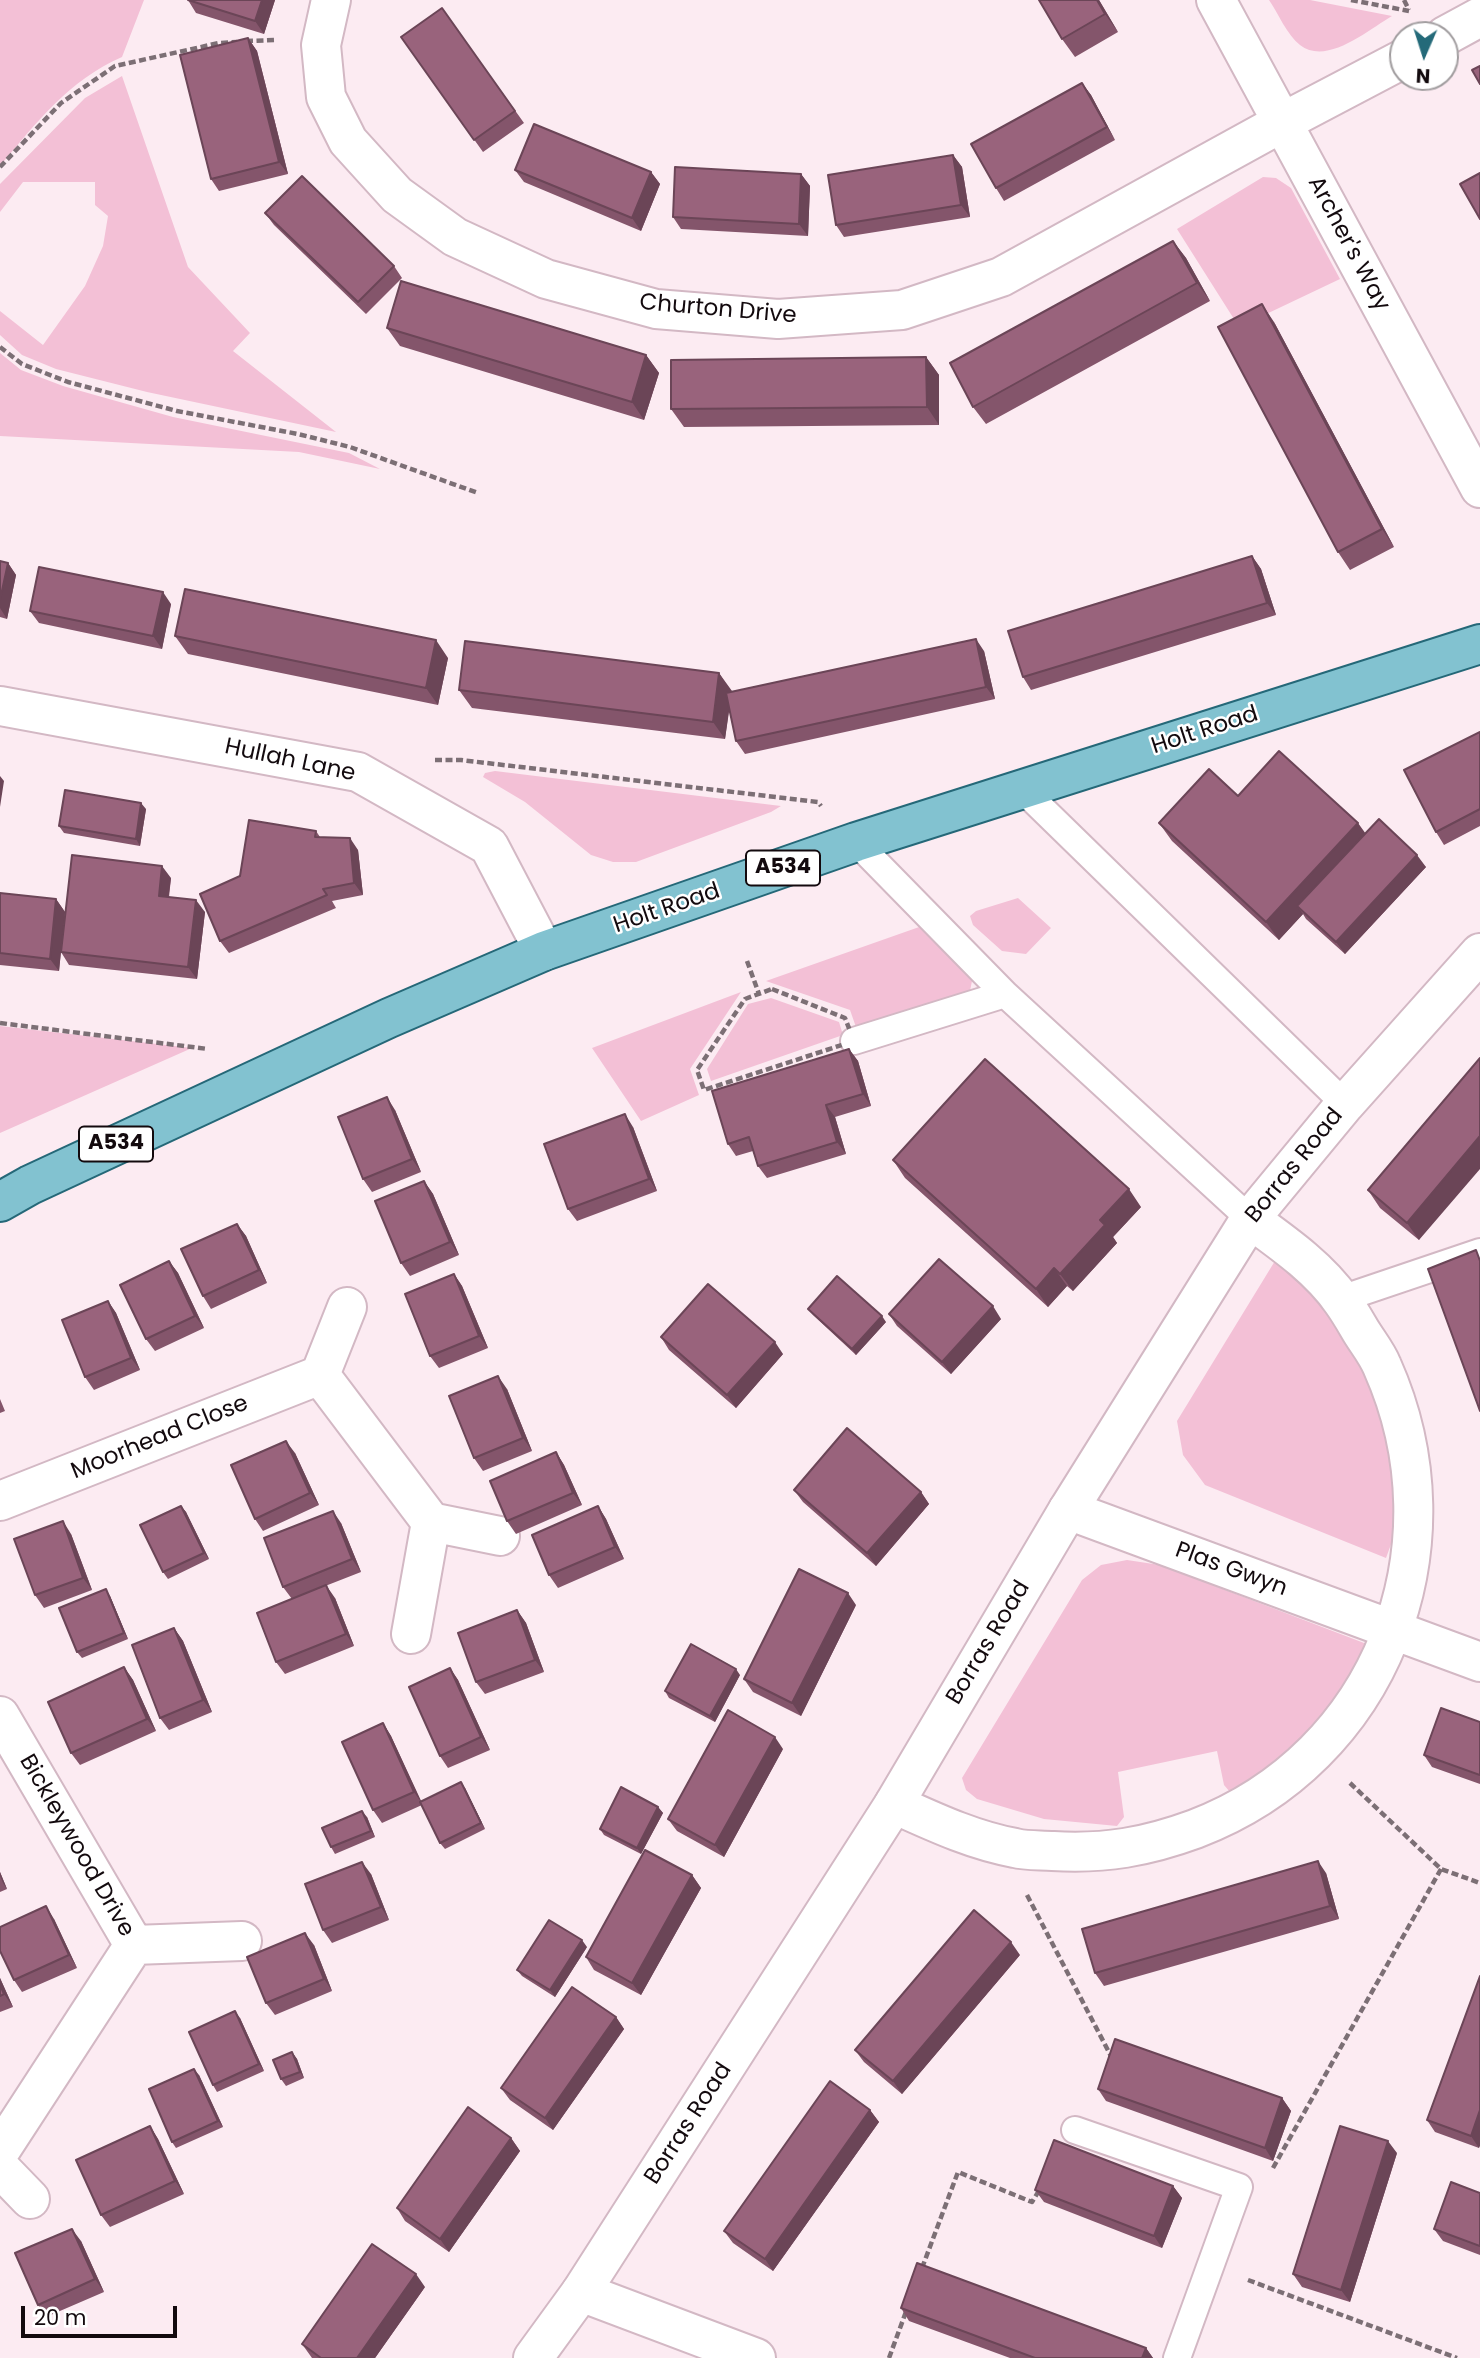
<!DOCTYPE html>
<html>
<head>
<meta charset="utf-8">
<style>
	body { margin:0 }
	#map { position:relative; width:1480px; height:2358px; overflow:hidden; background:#fcebf2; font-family:Poppins,sans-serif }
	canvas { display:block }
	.north { position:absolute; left:1389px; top:21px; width:70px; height:70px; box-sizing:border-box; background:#fff; border:2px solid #a19d9f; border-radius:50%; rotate:183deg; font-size:19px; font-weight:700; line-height:28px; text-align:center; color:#130a0e }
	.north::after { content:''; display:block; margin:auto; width:24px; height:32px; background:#246a79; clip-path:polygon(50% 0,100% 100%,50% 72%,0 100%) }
	.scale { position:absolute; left:21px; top:2306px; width:156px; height:32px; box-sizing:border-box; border:4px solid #130a0e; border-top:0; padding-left:9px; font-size:21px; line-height:24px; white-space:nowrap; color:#130a0e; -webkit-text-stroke:5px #fff; paint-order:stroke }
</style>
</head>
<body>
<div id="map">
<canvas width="1480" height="2358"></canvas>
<div class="north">N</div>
<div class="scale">20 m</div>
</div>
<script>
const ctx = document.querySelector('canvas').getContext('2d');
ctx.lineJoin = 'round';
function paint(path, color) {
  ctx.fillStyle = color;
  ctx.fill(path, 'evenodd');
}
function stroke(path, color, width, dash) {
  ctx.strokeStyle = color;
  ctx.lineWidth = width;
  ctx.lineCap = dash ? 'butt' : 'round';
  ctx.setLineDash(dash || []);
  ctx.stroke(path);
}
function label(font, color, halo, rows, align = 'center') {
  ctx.font = font + ' Poppins,sans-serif';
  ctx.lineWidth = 5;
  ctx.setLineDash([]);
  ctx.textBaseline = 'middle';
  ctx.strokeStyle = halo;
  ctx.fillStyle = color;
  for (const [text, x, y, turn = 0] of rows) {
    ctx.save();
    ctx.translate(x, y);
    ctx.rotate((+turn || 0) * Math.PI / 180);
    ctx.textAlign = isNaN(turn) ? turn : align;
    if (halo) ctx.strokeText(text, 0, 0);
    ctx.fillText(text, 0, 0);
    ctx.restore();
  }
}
paint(new Path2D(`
	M0,0H144L122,57C69,80 36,123 0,166Z
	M1269,0H1310L1392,16C1368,30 1327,66 1300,45C1287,35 1278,13 1269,0Z
	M122,76L188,267L250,333L233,351L336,432L147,392L56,369L22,355L0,335V311L43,345L85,286L103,246L108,216L95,205V182H23L0,212V184L85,98Z
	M1263,177L1276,178L1291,188L1340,279L1239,327L1177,229Z
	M0,353L21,370L63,386L173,417L349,453L380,469L299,452L0,436Z
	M495,771L781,806L771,812L636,862H613L591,855L525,802L483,777L485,773Z
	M1018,898L1051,928L1026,954L1002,951L973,925L970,916L976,911Z
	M922,926L974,971L970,991L961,1003L857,1030L850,1010L766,981Z
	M741,992L690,1069L699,1095L641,1121L592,1048Z
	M771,998L839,1022L843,1035L711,1081L707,1069L748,1004Z
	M0,1026L192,1048L0,1133Z
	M1278,1256L1339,1301L1398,1437V1525L1386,1558L1205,1485L1183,1455L1177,1421Z
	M1127,1560L1160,1565L1385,1651L1294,1760L1230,1792L1224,1785L1217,1751L1118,1772L1124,1817L1117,1826L1044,1819L977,1799L966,1790L962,1778L1082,1580L1101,1565Z`), '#f3c0d6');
const service = new Path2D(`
	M1022,789L1345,1104
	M856,842L1005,994
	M854,1041L1005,994L1250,1219
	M1341,1299L1480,1252
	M1075,2130L1239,2187L1177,2358`);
const minor = new Path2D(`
	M331,0L321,45L326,97L348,141L397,195L455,237L546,279L656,309L778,319L902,310L1001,277L1283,122L1403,59
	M1216,0L1480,488
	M1445,36L1480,17
	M320,1375L347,1307
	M0,1501L320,1375L431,1522L411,1634
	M1068,1510L1480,1662
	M431,1522L500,1536
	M0,1716L134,1945L0,2151
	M894,1804C934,1822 972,1840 1015,1848C1027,1851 1040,1850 1053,1851C1105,1854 1146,1847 1195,1829C1382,1758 1463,1547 1382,1366C1377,1354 1369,1344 1362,1333C1356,1323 1350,1312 1342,1301C1319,1268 1283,1243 1250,1219
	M134,1945L242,1941
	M0,2168L30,2199
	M581,2292L756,2358`);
const tertiary = new Path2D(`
	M0,706L358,772L489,846L544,951
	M533,2358L581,2292L894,1804L1068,1510L1250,1219L1345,1104L1480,953`);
const primary = new Path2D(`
	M0,1202L30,1185L389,1018L544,951L856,842L1480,644`);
stroke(service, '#d3b8c4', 30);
stroke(minor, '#d3b8c4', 42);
stroke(tertiary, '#d3b8c4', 42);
stroke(primary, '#256878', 42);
stroke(new Path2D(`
	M1351,0L1409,11
	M1404,0L1409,10
	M246,41L275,40
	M0,167L61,103L115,66L219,43L237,42
	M0,347L22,364L68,382L177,411L298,434L350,447L478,493
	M435,760H461L818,802L821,806
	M747,961L759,994
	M772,989L845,1018L854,1041L704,1090L697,1070L745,999Z
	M0,1023L208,1049
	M1350,1783L1441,1869L1480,1883
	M1027,1895L1112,2058
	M1273,2168L1441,1869
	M922,2268L958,2172L1032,2202L1040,2189
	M1248,2280L1457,2358
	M889,2358L907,2309`), '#7c6f75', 4.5, [7, 3.5]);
stroke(service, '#fff', 26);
stroke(minor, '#fff', 38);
stroke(tertiary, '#fff', 38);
stroke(primary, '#82c2d0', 38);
paint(new Path2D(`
	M188,0H275L264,34L196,13Z
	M1039,0H1099L1118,32L1075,57L1062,39Z
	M442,8L524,123L483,152L401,37Z
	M248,38L257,51L288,174L219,191L211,179Z
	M1082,83L1091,95L1115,140L1004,201L996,188Z
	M953,155L962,167L970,217L844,237L836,225Z
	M515,170L651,172L660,184L641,231L524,182Z
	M801,174L810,186L808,236L681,229L673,217Z
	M265,213L394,266L402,278L366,314L274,225Z
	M1173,241L1186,258L1210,301L986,424L973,407Z
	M1274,322L1394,547L1350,570L1338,552Z
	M387,328L646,355L659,373L644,420L400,346Z
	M926,357L939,375V425L684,427L671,409Z
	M1252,556L1261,569L1276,615L1031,690L1023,677Z
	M0,561L8,563L16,575L7,619L0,617Z
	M171,604L162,649L39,623L30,611Z
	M175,636L448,658L438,705L188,654Z
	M984,651L995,699L745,754L736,741L729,709L725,739L472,708L459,690L719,673L731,692Z
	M1480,732V826L1444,845L1436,832Z
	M1238,796L1365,833L1426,867L1345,954L1306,919L1303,914L1279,940L1172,841L1159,823Z
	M146,809L140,846L64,833L59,826Z
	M316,831L320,837L358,850L363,895L332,901L336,908L229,953L220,941L240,876Z
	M171,878L169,897L205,912L197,979L69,965L61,952Z
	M0,893L56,899L65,912L59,971L0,965Z
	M849,1049L858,1061L871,1106L835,1117L846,1154L767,1178L758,1166L753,1151L736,1156L728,1144Z
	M1480,1058L1419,1240L1380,1208L1368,1190Z
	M395,1110L421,1172L372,1192L363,1179Z
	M633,1127L657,1191L577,1221L568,1209Z
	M893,1160L1141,1207L1113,1237L1117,1243L1073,1291L1067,1286L1048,1307L905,1178Z
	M424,1181L433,1194L459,1255L410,1276L401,1263Z
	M237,1224L246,1236L267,1283L211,1309L203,1296Z
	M169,1261L178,1273L204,1328L155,1351L146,1339Z
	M454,1274L462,1286L488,1348L439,1368L430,1356Z
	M108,1301L116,1313L140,1370L94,1390L85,1377Z
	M808,1309L886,1322L856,1355L813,1315Z
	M889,1314L1001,1319L951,1374L897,1326Z
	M661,1337L783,1354L736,1408L669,1350Z
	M507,1389L532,1451L483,1471L474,1458Z
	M0,1399L5,1411L0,1413Z
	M556,1452L564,1465L582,1505L516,1534L507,1521Z
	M295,1453L319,1505L263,1531L255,1519Z
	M794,1490L921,1492L929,1504L876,1566L803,1502Z
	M181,1506L186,1512L209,1559L168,1579L163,1572Z
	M598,1506L606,1519L624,1559L558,1588L549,1575Z
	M341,1523L361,1572L292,1599L283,1587Z
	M71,1534L92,1590L44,1608L35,1595Z
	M110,1596L128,1639L82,1658L77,1652Z
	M335,1598L354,1646L285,1674L276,1662Z
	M856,1605L801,1716L753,1692L744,1679Z
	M517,1610L526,1623L544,1672L485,1694L476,1682Z
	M174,1628L183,1641L212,1712L169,1730L160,1718Z
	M124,1667L133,1680L156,1731L80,1765L71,1753Z
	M450,1668L458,1680L490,1750L448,1768L440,1756Z
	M740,1675L715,1722L669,1698L665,1691Z
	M1480,1722V1784L1432,1767L1424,1755Z
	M383,1723L391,1736L421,1802L465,1788L485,1829L445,1849L440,1843L422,1805L382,1823L373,1810Z
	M783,1749L724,1857L677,1831L668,1819Z
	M658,1807L663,1813L641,1854L604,1835L600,1829Z
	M367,1817L375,1837L335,1854L331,1847Z
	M0,1872L7,1889L0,1892Z
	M1326,1873L1339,1919L1104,1986L1095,1973Z
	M371,1874L389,1920L332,1943L323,1930Z
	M692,1875L701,1888L641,1995L594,1970L586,1957Z
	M54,1919L77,1968L22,1992L14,1980Z
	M314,1945L332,1991L275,2015L266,2003Z
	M587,1947L555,1997L522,1976L517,1970Z
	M1020,1955L902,2094L864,2062L855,2050Z
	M1480,1976L1479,2148L1435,2132L1427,2120Z
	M0,1978L13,2007L0,2012Z
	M616,2017L624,2029L553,2130L510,2100L501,2088Z
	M240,2018L264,2071L217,2092L213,2085Z
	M292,2052L297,2059L304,2078L286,2086L281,2079Z
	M199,2075L223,2127L176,2148L172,2142Z
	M1098,2089L1282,2098L1291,2111L1273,2161L1106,2101Z
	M870,2110L879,2122L773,2271L733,2243L724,2231Z
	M150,2126L158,2139L184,2194L110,2227L101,2215Z
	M511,2138L520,2151L449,2252L405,2221L397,2208Z
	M1397,2153L1350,2302L1302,2287L1293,2274Z
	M1173,2186L1182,2198L1162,2248L1044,2202L1035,2190Z
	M1480,2193V2255L1443,2241L1434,2229Z
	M81,2241L104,2292L46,2317L38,2305Z
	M425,2287L375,2358H312L302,2344Z
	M901,2308L1146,2348L1153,2358H1010L909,2321Z`), '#84556b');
paint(new Path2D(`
	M262,0H275L264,34L255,21Z
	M1097,0H1099L1118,32L1105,14Z
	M248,38L257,51L288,174L279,162Z
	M1082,83L1091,95L1115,140L1107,127Z
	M953,155L962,167L970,217L961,205Z
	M651,172L660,184L641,231L632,218Z
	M801,174L810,186L808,236L799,224Z
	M1173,241L1186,258L1210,301L1197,283Z
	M1262,304L1274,322L1394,547L1382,529Z
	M646,355L659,373L644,420L632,402Z
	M926,357L939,375V425L927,407Z
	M1252,556L1261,569L1276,615L1267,603Z
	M8,563L16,575L7,619L0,608V600Z
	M163,592L171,604L162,649L153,636Z
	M976,639L984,651L995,699L986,687Z
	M436,640L448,658L438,705L426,688Z
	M719,673L732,691L725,739L713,722Z
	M0,776L4,781L0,807Z
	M141,803L146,809L140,846L136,839Z
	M1358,823L1371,841L1297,906L1303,914L1279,940L1266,922Z
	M350,838L358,850L363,895L354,883Z
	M1417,855L1426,867L1345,954L1336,942Z
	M162,866L171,878L167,908L159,896Z
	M56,899L65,912L59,971L50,959Z
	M196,900L205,912L197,979L188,967Z
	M849,1049L858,1061L871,1106L863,1094Z
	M387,1097L395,1110L421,1172L412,1159Z
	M826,1105L835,1117L846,1154L837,1142Z
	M625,1114L633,1127L657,1191L649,1179Z
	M1480,1136V1169L1419,1240L1407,1223Z
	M424,1181L433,1194L459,1255L450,1242Z
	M1129,1189L1141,1207L1113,1237L1117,1243L1073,1291L1060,1274L1100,1220Z
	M237,1224L246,1236L267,1283L259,1270Z
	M169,1261L178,1273L204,1328L195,1316Z
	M1054,1268L1067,1286L1048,1307L1036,1289Z
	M454,1274L462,1286L488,1348L479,1336Z
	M108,1301L116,1313L140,1370L131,1358Z
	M993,1306L1001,1319L951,1374L942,1362Z
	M882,1316L886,1322L856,1355L852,1349Z
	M775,1342L783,1354L736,1408L727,1395Z
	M498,1376L507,1389L532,1451L523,1438Z
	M286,1441L295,1453L319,1505L310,1493Z
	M556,1452L564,1465L582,1505L573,1493Z
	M921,1492L929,1504L876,1566L867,1553Z
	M181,1506L186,1512L209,1559L204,1553Z
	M598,1506L606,1519L624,1559L615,1547Z
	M333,1511L341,1523L361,1572L352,1559Z
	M63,1521L71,1534L92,1590L83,1578Z
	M326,1585L335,1598L354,1646L346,1634Z
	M106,1589L110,1596L128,1639L124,1633Z
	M848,1593L856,1605L801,1716L792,1703Z
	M517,1610L526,1623L544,1672L535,1660Z
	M174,1628L183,1641L212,1712L203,1700Z
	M124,1667L133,1680L156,1731L147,1719Z
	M450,1668L458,1680L490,1750L481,1737Z
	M736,1669L740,1675L715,1722L710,1716Z
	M383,1723L391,1736L423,1805L414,1792Z
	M775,1737L783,1749L724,1857L715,1845Z
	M461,1782L465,1788L485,1829L481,1823Z
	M658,1807L663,1813L641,1854L637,1848Z
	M362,1811L367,1817L375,1837L371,1831Z
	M1318,1861L1326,1873L1339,1919L1330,1906Z
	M362,1862L371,1874L389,1920L381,1907Z
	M0,1872L7,1889L3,1883L0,1876Z
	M692,1875L701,1888L641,1995L632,1983Z
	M46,1906L54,1919L77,1968L69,1955Z
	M305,1933L314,1945L332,1991L324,1979Z
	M582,1940L587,1947L555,1997L550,1990Z
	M1011,1942L1020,1955L902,2094L893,2081Z
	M0,1978L13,2007L4,1994L0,1985Z
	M235,2011L240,2018L264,2071L259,2064Z
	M616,2017L624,2029L553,2130L545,2118Z
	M292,2052L297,2059L304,2078L300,2072Z
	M194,2069L199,2075L223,2127L218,2121Z
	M1282,2098L1291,2111L1273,2161L1265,2148Z
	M870,2110L879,2122L773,2271L765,2259Z
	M1480,2110V2146L1479,2148L1471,2136Z
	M150,2126L158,2139L184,2194L175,2181Z
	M511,2138L520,2151L449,2252L440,2239Z
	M1388,2141L1397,2153L1350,2302L1341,2290Z
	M1173,2186L1182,2198L1162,2248L1154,2236Z
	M72,2229L81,2241L104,2292L95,2279Z
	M416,2274L425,2287L375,2358H357Z
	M1146,2348L1153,2358H1142Z`), '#6b4557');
const building = new Path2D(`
	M188,0H262L255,21Z
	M1039,0H1097L1105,14L1062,39Z
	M442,8L515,111L474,140L401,37Z
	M248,38L279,162L211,179L180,55Z
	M1480,66V84L1472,70Z
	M1082,83L1107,127L996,188L971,144Z
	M534,124L651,172L632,218L515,170Z
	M953,155L961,205L836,225L828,175Z
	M675,167L801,174L799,224L673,217Z
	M1480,173V219L1460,184Z
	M302,176L394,266L358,302L265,213Z
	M1173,241L1197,283L973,407L950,363Z
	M401,281L646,355L632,402L387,328Z
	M1262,304L1382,529L1338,552L1218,327Z
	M926,357L927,407L671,409V360Z
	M1252,556L1267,603L1023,677L1008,631Z
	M0,561L8,563L0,600Z
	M39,567L163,592L153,636L30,611Z
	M185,589L436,640L426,688L175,636Z
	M976,639L986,687L736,741L726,693Z
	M465,641L719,673L713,722L459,690Z
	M1480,732V809L1436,832L1404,770Z
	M1279,751L1358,823L1266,922L1159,823L1209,769L1238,796Z
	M65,790L141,803L136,839L59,826Z
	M1379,819L1417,855L1336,942L1297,906Z
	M249,820L316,831L315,837L350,838L354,883L323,889L327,895L220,941L200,894L240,876Z
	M72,855L162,866L159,896L196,900L188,967L61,952Z
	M0,893L56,899L50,959L0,953Z
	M849,1049L863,1094L826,1105L837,1142L758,1166L749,1137L728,1144L712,1091Z
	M1480,1058V1136L1407,1223L1368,1190Z
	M985,1059L1129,1189L1100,1220L1105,1225L1060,1274L1054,1268L1036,1289L893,1160Z
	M387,1097L412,1159L363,1179L338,1117Z
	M625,1114L649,1179L568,1209L544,1144Z
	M424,1181L450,1242L401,1263L375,1201Z
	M237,1224L259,1270L203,1296L181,1249Z
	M1476,1250L1480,1261V1411L1428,1269Z
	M939,1259L993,1306L942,1362L889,1314Z
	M169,1261L195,1316L146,1339L120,1285Z
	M454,1274L479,1336L430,1356L405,1294Z
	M837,1276L882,1316L852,1349L808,1309Z
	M708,1284L775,1342L727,1395L661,1337Z
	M108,1301L131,1358L85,1377L62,1320Z
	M498,1376L523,1438L474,1458L449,1396Z
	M847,1428L921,1492L867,1553L794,1490Z
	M286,1441L310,1493L255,1519L231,1465Z
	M556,1452L573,1493L507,1521L490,1481Z
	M181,1506L204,1553L163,1572L140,1525Z
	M598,1506L615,1547L549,1575L532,1535Z
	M333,1511L352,1559L283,1587L264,1538Z
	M63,1521L83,1578L35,1595L14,1539Z
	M799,1569L848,1593L792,1703L744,1679Z
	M326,1585L346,1634L276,1662L257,1613Z
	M106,1589L124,1633L77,1652L59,1608Z
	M517,1610L535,1660L476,1682L458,1633Z
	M174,1628L203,1700L160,1718L132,1645Z
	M691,1644L736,1669L710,1716L665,1691Z
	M124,1667L147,1719L71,1753L48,1702Z
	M450,1668L481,1737L440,1756L409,1687Z
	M1441,1708L1480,1722V1775L1424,1755Z
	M728,1710L775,1737L715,1845L668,1819Z
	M383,1723L414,1792L373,1810L342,1742Z
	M461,1782L481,1823L440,1843L420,1802Z
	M621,1787L658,1807L637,1848L600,1829Z
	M362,1811L371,1831L331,1847L322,1828Z
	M645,1850L692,1875L632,1983L586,1957Z
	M1318,1861L1330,1906L1095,1973L1082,1929Z
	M362,1862L381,1907L323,1930L305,1884Z
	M46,1906L69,1955L14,1980L0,1951V1927Z
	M974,1910L1011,1942L893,2081L855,2050Z
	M549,1920L582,1940L550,1990L517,1970Z
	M305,1933L324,1979L266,2003L247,1957Z
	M1480,1976V2110L1471,2136L1427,2120Z
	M0,1985L4,1994L0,1996Z
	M572,1987L616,2017L545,2118L501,2088Z
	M235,2011L259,2064L213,2085L189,2032Z
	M1115,2039L1282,2098L1265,2148L1098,2089Z
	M292,2052L300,2072L281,2079L273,2060Z
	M194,2069L218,2121L172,2142L149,2089Z
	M830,2081L870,2110L765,2259L724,2231Z
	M468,2107L511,2138L440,2239L397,2208Z
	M150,2126L175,2181L101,2215L76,2160Z
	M1340,2126L1388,2141L1341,2290L1293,2274Z
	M1054,2140L1173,2186L1154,2236L1035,2190Z
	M1451,2182L1480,2193V2246L1434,2229Z
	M72,2229L95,2279L38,2305L15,2253Z
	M372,2244L416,2274L357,2358H321L302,2344Z
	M917,2263L1146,2348L1142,2358H1035L901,2308Z`);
paint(building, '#99637c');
stroke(building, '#6b4557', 2);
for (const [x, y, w] of [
	[783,868,74],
	[116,1144,74]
]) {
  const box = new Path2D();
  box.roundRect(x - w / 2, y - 17.5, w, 35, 5);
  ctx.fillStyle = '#fff';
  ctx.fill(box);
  stroke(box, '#130a0e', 2);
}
label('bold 21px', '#130a0e', null, [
	["A534",783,868],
	["A534",116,1144]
]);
label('23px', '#130a0e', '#fff', [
	["Archer's Way",1348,244,62],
	["Churton Drive",718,310,5],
	["Holt Road",1205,731,-18],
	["Hullah Lane",290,761,12],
	["Holt Road",667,909,-19],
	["Borras Road",1295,1166,-51],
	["Moorhead Close",160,1438,-22],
	["Plas Gwyn",1231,1570,20],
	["Borras Road",989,1643,-59],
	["Bickleywood Drive",76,1846,60],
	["Borras Road",689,2124,-57]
]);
</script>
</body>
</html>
